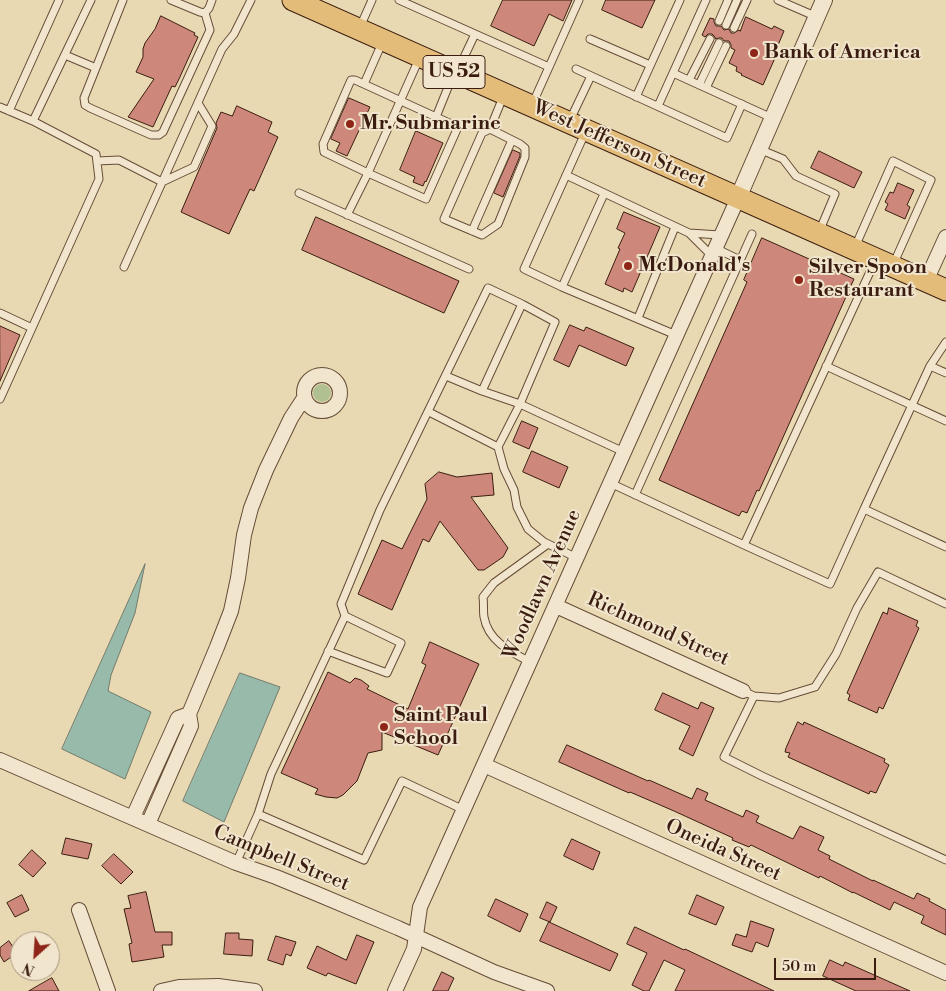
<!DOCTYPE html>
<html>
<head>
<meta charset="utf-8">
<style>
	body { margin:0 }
	#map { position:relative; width:946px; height:991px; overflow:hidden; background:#e9d9b2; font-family:"Libre Bodoni",serif }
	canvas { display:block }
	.north { position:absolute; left:10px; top:931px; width:50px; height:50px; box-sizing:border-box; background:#f1e6cd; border:1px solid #a89681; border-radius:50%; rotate:206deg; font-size:14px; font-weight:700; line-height:20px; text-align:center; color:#3a1d10 }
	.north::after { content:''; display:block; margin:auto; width:18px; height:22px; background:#8f2418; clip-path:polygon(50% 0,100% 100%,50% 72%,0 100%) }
	.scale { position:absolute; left:774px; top:958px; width:102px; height:22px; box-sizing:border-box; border:2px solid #3a1d10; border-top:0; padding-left:6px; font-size:15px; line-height:18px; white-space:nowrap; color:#3a1d10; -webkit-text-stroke:4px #f1e6cd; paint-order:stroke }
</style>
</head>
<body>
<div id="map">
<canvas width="946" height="991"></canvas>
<div class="north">N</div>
<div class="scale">50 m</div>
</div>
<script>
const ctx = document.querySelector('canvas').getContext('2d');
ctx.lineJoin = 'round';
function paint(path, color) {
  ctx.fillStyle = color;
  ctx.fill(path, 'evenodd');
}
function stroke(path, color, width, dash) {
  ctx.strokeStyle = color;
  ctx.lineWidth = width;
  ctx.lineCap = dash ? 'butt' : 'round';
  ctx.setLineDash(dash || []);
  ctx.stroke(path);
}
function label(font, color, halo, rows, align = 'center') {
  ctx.font = font + ' "Libre Bodoni",serif';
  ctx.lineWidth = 4;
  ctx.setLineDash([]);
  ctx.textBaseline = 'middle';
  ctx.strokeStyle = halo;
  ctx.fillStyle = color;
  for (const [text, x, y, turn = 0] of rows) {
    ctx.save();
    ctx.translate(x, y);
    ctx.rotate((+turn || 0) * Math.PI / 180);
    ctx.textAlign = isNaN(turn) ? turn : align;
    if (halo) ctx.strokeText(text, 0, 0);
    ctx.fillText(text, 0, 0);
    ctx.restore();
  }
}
paint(new Path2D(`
	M313 393a9 9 0 1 1 18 0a9 9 0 1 1-18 0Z`), '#b1c090');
const water = new Path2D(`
	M145,564L135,613L111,675L108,691L151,712L125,779L62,749Z
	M240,673L280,687L224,822L183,801Z`);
paint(water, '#97baaa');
stroke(water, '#727b6c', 1);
const building = new Path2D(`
	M503,0H572L563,21L549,14L534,46L491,26Z
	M606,0H655L642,28L602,10Z
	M161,16L195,33L194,35L198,37L179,79L175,87L172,86L153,127L128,117L154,79L136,72L143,57V49L145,43L155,29Z
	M746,17L772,29L774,26L784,31L773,57L775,58L763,85L741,75L742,74L736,71L737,67L729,63L735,50L731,48V45L729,41H724L722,38H719L715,39V37L712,34H708L705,37L702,35L710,18L714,19V22L716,26H721L724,30L729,29L731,33H734L739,30L740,31Z
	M349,98L370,107L347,156L336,151L340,143L331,139Z
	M237,106L272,122L268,132L278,137L254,191L250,189L229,234L181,212L217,128L216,123L221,112L232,116Z
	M416,131L443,143L426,182L425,181L423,186L413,182L415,177L400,170Z
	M513,150L520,153V156L503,197L494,193Z
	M819,151L862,172L854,188L811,168Z
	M898,183L914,190L907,205L910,207L905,219L885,210L888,204L885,202L890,192L893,193Z
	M624,212L660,227L632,292L624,288L623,292L605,284L620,249L618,248L625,233L617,229Z
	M316,217L459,281L444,313L302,250Z
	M762,238L854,279L759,491L757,490L747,513L742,511L739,516L659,480L747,282L744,280Z
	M570,325L584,331L586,327L634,348L626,366L579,345L569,367L554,360Z
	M0,326L20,335L0,381Z
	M522,421L538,428L529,449L513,442Z
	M532,451L568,467L559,488L523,472Z
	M439,472L457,477L492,473L494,495L471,497L508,548L503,557L484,570H478L440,521L429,542L423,539L392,610L358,594L382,540L402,549L427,499L425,484Z
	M889,608L918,621L916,626L919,628L883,709L879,707L877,713L848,700L850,695L847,693L883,612L887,614Z
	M430,642L479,664L438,755L382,732V750L368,753L357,781L343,795L337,798L326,797L315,794L318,789L281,773L328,672L350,683L355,678L361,680L369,686L367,689L408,709L426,665L422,663Z
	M663,693L698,709L701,702L714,708L693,756L679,749L690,726L655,710Z
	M798,722L803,725L804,722L885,759L884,762L889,765L876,793L870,791L869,794L788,757L790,753L785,752L786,748Z
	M567,745L648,781L649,780L692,799L697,788L708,793L705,800L743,817L746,810L759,816L756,822L793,839L800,826L824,837L818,850L830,856L829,859L873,881V880L914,899L917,893L930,899L929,901L946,910V935L921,923L924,916L894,902L890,910L853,892V893L820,876L819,878L751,845L749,847L732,840L733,838L674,811L630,792L629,793L559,762Z
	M66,838L92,844L88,859L62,854Z
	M572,839L600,852L593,870L564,856Z
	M32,850L46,863L33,877L19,865Z
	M114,854L133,872L121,884L102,866Z
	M146,892L155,932H172V945H162L164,957L132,962L129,944L132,943L124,909L131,908L128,896Z
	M22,895L29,910L15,917L7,903Z
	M697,895L724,907L716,925L689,914Z
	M496,899L528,914L520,932L488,916Z
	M547,902L557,907L550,922L540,918Z
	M751,921L774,929L768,947L756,942L752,952L732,945L736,934L746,937Z
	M549,922L618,954L610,971L540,941Z
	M635,927L684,950L685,949L774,991H675L685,970L664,960L649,991H644L632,985L647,953L627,944Z
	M226,933H239V939L253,940L252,956L224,954Z
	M357,935L374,942L356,984L328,973L326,976L307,968L317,946L346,960Z
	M276,936L296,942L291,956L286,954L283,965L268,960Z
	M9,941L17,953L4,962L0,955V948Z
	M830,960L843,966L845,962L910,991H856L823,976Z
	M442,972L454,978L448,991H433Z
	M52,978L59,991H29Z`);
paint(building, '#ce887b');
stroke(building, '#3a1d10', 1);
const service = new Path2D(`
	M123,0L84,98L85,105L90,108L151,135H159L163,132L210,30L205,13
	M171,0L200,12L205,13L209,8L212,0
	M399,0L549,67
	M778,0L817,17
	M719,21L728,0
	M726,25L737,0
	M360,27L372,0
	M734,28L747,0
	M590,39L650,65
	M65,55L96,68
	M576,69L727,138L742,104
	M458,70L475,34
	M673,73L772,118
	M689,80L710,39
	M364,84L382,43
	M699,85L719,43
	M706,88L726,46
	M636,97L680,0
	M532,105L579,0
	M658,106L706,0
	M0,107L33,121L91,0
	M9,111L59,0
	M436,117L453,75
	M570,120L591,76
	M490,129L520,144L525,148V157L498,224L482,235L444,219L482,133L490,129L503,97
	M585,133L524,269L562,287L676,335
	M759,149L783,159L796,176L835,194L819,232
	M97,161L119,160L162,182L194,167L212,126L198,103
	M566,175L689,233L720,235
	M299,193L469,269
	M347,215L368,173L328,154L324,152L323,144L351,80H355L458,127L426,199L368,173C385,135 402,97 419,59
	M472,231L512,140
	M689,233L711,255
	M855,247L893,161L931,180L893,265
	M715,248L740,260
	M124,267L222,49L234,34L251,0
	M562,287L604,194
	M0,313L32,328L99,179L96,154L33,121
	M638,318L675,227
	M946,342L930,366L864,509L946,547
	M826,366L946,421
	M930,366L946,373
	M482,391L522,304
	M0,399L32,328
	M429,412L498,447L520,404L624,452
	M498,447L504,469L514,490L517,507L528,529L544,542L577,558
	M610,483L744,545
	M635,495L752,234
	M864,509L830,584L744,545L875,261
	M345,616L341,604L380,510L488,288L522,304L555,322L520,404L482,391L446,376
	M530,662C511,652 488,641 484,617C483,611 484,604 483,597L494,583L548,544
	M743,691L754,696L724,757L762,776L946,860
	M754,696L779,698L815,687L836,654L857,608L878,572L946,604
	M258,814L271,774L345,616L401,643L387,673L328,651
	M236,863L258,814L364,860L402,781L464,810`);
const minor = new Path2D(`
	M926,281L946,237
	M304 393a18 18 0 1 1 36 0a18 18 0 1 1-36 0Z
	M556,606L743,691
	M0,760L236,863L276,877L315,893L398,928L494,972L547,991
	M484,765L946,973
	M133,817L178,718L189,714
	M148,824L191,726L189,714L217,647L231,611L238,578L244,535L251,508L266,470L291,418L304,398
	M79,910L108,991
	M161,991L179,987L218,986L255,991
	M395,991L414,949L420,907L738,198`);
const tertiary = new Path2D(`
	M738,198L824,0`);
const primary = new Path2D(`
	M293,0L946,290`);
stroke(service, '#664c38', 9);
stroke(minor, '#664c38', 16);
stroke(tertiary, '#664c38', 18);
stroke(primary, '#3a1d10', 23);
stroke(service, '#f1e6cd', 7);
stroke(minor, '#f1e6cd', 14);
stroke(tertiary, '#f1e6cd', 16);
stroke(primary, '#e4bc79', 21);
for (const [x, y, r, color] of [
	[754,53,5,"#8f2418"],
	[350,124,5,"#8f2418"],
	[628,266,5,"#8f2418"],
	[799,280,5,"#8f2418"],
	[384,727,5,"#8f2418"]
]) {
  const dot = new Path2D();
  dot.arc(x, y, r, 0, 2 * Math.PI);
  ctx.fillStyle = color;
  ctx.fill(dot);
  stroke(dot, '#f1e6cd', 2);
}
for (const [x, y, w] of [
	[454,72,62]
]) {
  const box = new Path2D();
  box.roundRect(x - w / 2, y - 16.5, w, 33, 4);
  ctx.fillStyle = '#f1e6cd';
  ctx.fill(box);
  stroke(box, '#3a1d10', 1);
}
label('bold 19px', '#3a1d10', null, [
	["US 52",454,72]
]);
label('bold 20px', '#3a1d10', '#f1e6cd', [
	["Bank of America",764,53],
	["Mr. Submarine",360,124],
	["McDonald's",638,266],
	["Silver Spoon",809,268],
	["Restaurant",809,291],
	["Saint Paul",394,716],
	["School",394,739]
], 'left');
label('20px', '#3a1d10', '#f1e6cd', [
	["West Jefferson Street",619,145,24],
	["Woodlawn Avenue",543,585,-66],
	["Richmond Street",658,630,24],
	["Oneida Street",723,851,24],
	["Campbell Street",281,859,22]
]);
</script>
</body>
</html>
